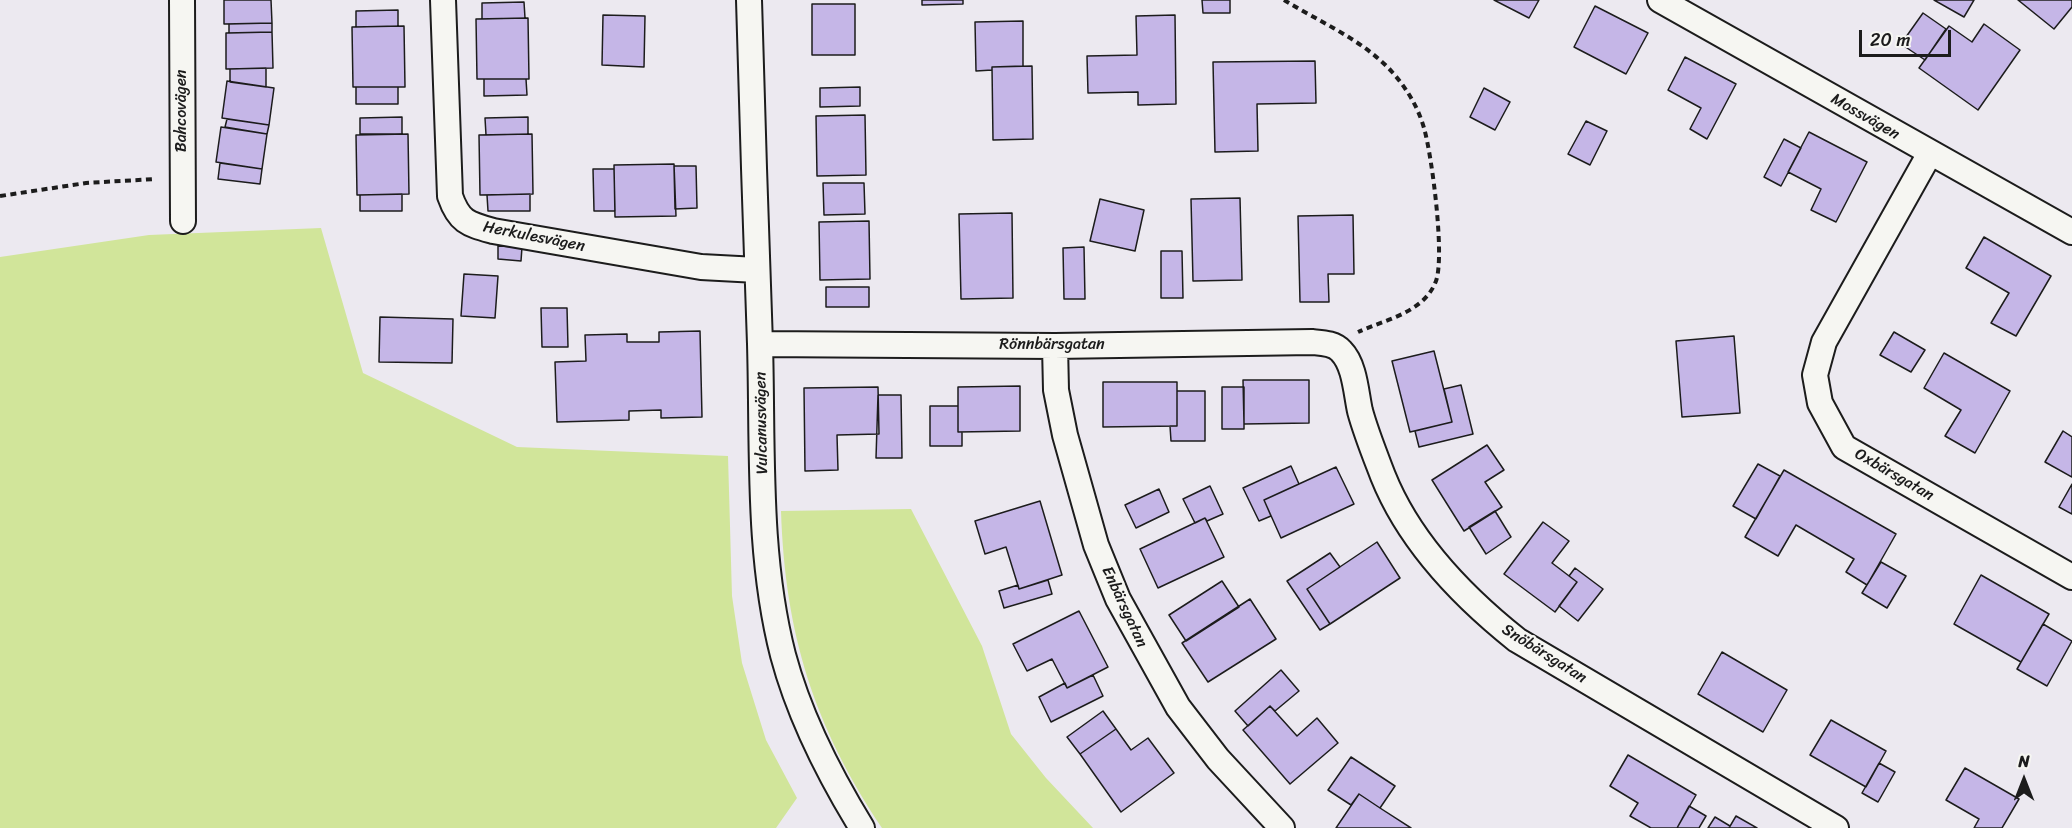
<!DOCTYPE html>
<html>
<head>
<meta charset="utf-8">
<style>
	body { margin:0 }
	#map { position:relative; width:2072px; height:828px; overflow:hidden; background:#ece9f0; font-family:Sriracha,sans-serif }
	canvas { display:block }
	.north { position:absolute; left:1994px; top:750px; width:60px; height:60px; -webkit-text-stroke:4px #f6f6f2; paint-order:stroke; rotate:0deg; font-size:16px; font-weight:700; line-height:24px; text-align:center; color:#1c1c1c }
	.north::after { content:''; display:block; margin:auto; width:21px; height:27px; background:#1c1c1c; clip-path:polygon(50% 0,100% 100%,50% 72%,0 100%) }
	.scale { position:absolute; left:1859px; top:30px; width:92px; height:27px; box-sizing:border-box; border:3px solid #1c1c1c; border-top:0; padding-left:8px; font-size:18px; line-height:21px; white-space:nowrap; color:#1c1c1c; -webkit-text-stroke:4px #f6f6f2; paint-order:stroke }
</style>
</head>
<body>
<div id="map">
<canvas width="2072" height="828"></canvas>
<div class="north">N</div>
<div class="scale">20 m</div>
</div>
<script>
const ctx = document.querySelector('canvas').getContext('2d');
ctx.lineJoin = 'round';
function paint(path, color) {
  ctx.fillStyle = color;
  ctx.fill(path, 'evenodd');
}
function stroke(path, color, width, dash) {
  ctx.strokeStyle = color;
  ctx.lineWidth = width;
  ctx.lineCap = dash ? 'butt' : 'round';
  ctx.setLineDash(dash || []);
  ctx.stroke(path);
}
function label(font, color, halo, rows, align = 'center') {
  ctx.font = font + ' Sriracha,sans-serif';
  ctx.lineWidth = 4.5;
  ctx.setLineDash([]);
  ctx.textBaseline = 'middle';
  ctx.strokeStyle = halo;
  ctx.fillStyle = color;
  for (const [text, x, y, turn = 0] of rows) {
    ctx.save();
    ctx.translate(x, y);
    ctx.rotate((+turn || 0) * Math.PI / 180);
    ctx.textAlign = isNaN(turn) ? turn : align;
    if (halo) ctx.strokeText(text, 0, 0);
    ctx.fillText(text, 0, 0);
    ctx.restore();
  }
}
paint(new Path2D(`
	M321,228L363,373L517,447L728,456L732,596L742,663L766,740L797,798L776,828H0V257L149,235Z
	M911,509L982,646L1011,734L1046,778L1093,828H882C814,726 785,634 781,511Z`), '#d1e59a');
const building = new Path2D(`
	M224,0H271L272,23L224,24Z
	M922,0H963V4L922,5Z
	M1202,0H1230V13H1203Z
	M1494,0H1539L1529,18Z
	M1934,0H1974L1964,17Z
	M2018,0H2072V7L2054,29Z
	M524,2L525,18L482,19V3Z
	M812,4H855V55H812Z
	M1595,6L1648,33L1626,74L1574,47Z
	M398,10V26L356,27V11Z
	M1923,13L1946,29L1925,60L1901,44Z
	M603,15L645,16L644,67L602,65Z
	M1175,15L1176,104L1138,105V92L1088,93L1087,56L1137,55L1136,16Z
	M528,18L529,79H477L476,19Z
	M1023,21V66L992,67V70L976,71L975,22Z
	M272,23V32L229,33V24Z
	M1984,24L2020,50L1978,110L1919,68L1949,26L1972,42Z
	M404,26L405,87H353L352,27Z
	M272,32L273,68L226,69V33Z
	M1685,57L1736,84L1707,139L1690,129L1701,108L1668,90Z
	M1315,61L1316,103L1257,104L1258,151L1215,152L1213,62Z
	M1032,66L1033,139L993,140L992,67Z
	M266,68V87L230,82V69Z
	M484,79H526L527,95L484,96Z
	M227,81L274,88L269,125L222,118Z
	M356,87H398V104H356Z
	M860,87V106L820,107V88Z
	M1484,88L1510,102L1495,130L1470,117Z
	M865,115L866,175L817,176L816,116Z
	M402,117V134H360V118Z
	M528,117V134L486,135L485,118Z
	M227,119L269,125L267,134L225,127Z
	M1586,121L1607,131L1590,165L1568,154Z
	M221,127L267,134L262,169L216,162Z
	M1809,132L1867,162L1836,222L1811,210L1821,189L1788,172Z
	M408,134L409,194L357,195L356,135Z
	M532,134L533,194L480,195L479,135Z
	M1784,139L1801,148L1781,186L1764,177Z
	M220,163L262,169L260,184L218,179Z
	M674,164L676,216L615,217L614,165Z
	M674,166H696L697,208L675,209Z
	M593,169H614L615,211H594Z
	M823,183H864L865,214L824,215Z
	M402,194V211H360V195Z
	M530,194V211H488L487,195Z
	M1240,198L1242,280L1193,281L1191,199Z
	M1100,199L1144,210L1135,251L1090,241Z
	M1012,213L1013,298L961,299L959,214Z
	M1353,215L1354,274H1328L1329,302H1300L1298,216Z
	M869,221L870,279L820,280L819,222Z
	M1984,237L2051,276L2016,336L1991,323L2009,293L1966,268Z
	M498,246L522,247L521,261L498,259Z
	M1084,247L1085,299H1064L1063,248Z
	M1161,251H1182L1183,298H1161Z
	M464,274L498,276L495,318L461,316Z
	M826,287H869V307H826Z
	M541,308H567L568,347H542Z
	M380,317L453,319L452,363L379,362Z
	M700,331L702,417L661,418V410L629,411V420L557,422L555,362L586,361L585,335L627,334V342H659V332Z
	M1894,332L1925,350L1911,372L1880,355Z
	M1734,336L1740,413L1682,417L1676,341Z
	M1434,351L1452,422L1410,432L1392,361Z
	M1944,353L2010,391L1975,453L1945,436L1961,410L1924,388Z
	M1243,380H1309V423L1244,424Z
	M1103,382H1177V426L1103,427Z
	M1461,385L1473,434L1419,447L1415,431L1452,422L1444,389Z
	M1020,386V431L958,432V387Z
	M878,387L879,434L837,435L838,470L805,471L804,388Z
	M1222,387H1244V429H1222Z
	M1177,391H1205V441H1171L1170,426H1177Z
	M878,395H901L902,458H876Z
	M930,406H958V432H962V446H930Z
	M2063,431L2072,437V477L2045,462Z
	M1487,445L1504,470L1485,482L1502,507L1464,531L1432,480Z
	M1758,464L1780,476L1756,519L1733,506Z
	M1291,466L1299,484L1264,500L1271,516L1259,521L1243,488Z
	M1336,467L1354,504L1281,538L1264,500Z
	M1784,470L1896,534L1867,585L1846,572L1854,559L1796,525L1778,556L1745,537Z
	M2072,484V514L2059,507Z
	M1210,486L1223,514L1207,521L1205,518L1195,523L1183,499Z
	M1159,489L1169,512L1136,528L1125,505Z
	M1040,501L1062,575L1019,589L1006,547L985,554L975,521Z
	M1495,511L1511,537L1486,554L1469,527Z
	M1205,518L1224,557L1158,588L1140,549Z
	M1543,522L1569,541L1552,563L1577,582L1555,612L1504,574Z
	M1377,542L1400,578L1330,624L1307,589Z
	M1330,553L1340,567L1307,589L1330,624L1320,630L1287,581Z
	M1881,562L1906,576L1887,608L1862,593Z
	M1575,568L1603,589L1578,621L1559,606L1577,582L1569,576Z
	M1981,575L2049,614L2021,662L1954,624Z
	M1048,580L1052,594L1004,608L999,591L1018,585L1019,589Z
	M1222,581L1239,607L1186,641L1169,615Z
	M1250,599L1276,639L1208,682L1182,643Z
	M1079,611L1108,667L1067,688L1052,659L1027,671L1013,644Z
	M2043,624L2072,641L2047,686L2017,669Z
	M1722,652L1787,690L1763,732L1698,694Z
	M1281,670L1299,691L1275,711L1270,706L1248,726L1235,711Z
	M1093,675L1103,696L1051,722L1039,697L1065,683L1067,688Z
	M1270,706L1297,736L1317,718L1338,743L1290,784L1243,730Z
	M1103,711L1116,729L1080,754L1067,737Z
	M1831,720L1886,751L1866,787L1810,755Z
	M1116,729L1131,750L1148,738L1174,773L1121,812L1080,754Z
	M1628,755L1696,795L1677,828H1651L1630,816L1638,803L1610,786Z
	M1351,757L1395,786L1380,808L1359,794L1351,805L1328,790Z
	M1879,763L1895,772L1878,802L1862,793Z
	M1965,768L2019,799L2002,828H1974L1979,819L1946,800Z
	M1359,794L1380,808L1411,828H1336Z
	M1689,806L1706,816L1699,828H1677Z
	M1736,816L1757,828H1729Z
	M1715,817L1730,826L1729,828H1708Z`);
paint(building, '#c5b6e7');
stroke(building, '#1c1c1c', 1.5);
const street = new Path2D(`
	M182,0L183,221
	M443,0L450,196C459,222 468,224 493,231L701,267L757,270
	M749,0C752,115 756,229 760,344C763,447 757,554 783,655C799,715 830,776 862,828
	M1660,0L2072,232
	M1930,153L1824,342L1815,375L1820,403L1844,447L2072,577
	M760,344L1055,346L1312,342C1322,343 1334,343 1341,351C1355,365 1356,393 1360,411C1366,433 1375,455 1383,476C1409,541 1463,597 1517,640L1836,828
	M1055,346L1056,390L1065,435L1096,545L1118,599L1178,707L1218,759L1282,828`);
stroke(street, '#1c1c1c', 28);
stroke(new Path2D(`
	M1284,0C1320,22 1365,41 1393,73C1407,89 1418,107 1424,128C1432,156 1445,256 1436,281C1424,313 1384,320 1358,332
	M0,196L86,183L155,179`), '#1c1c1c', 4, [6, 4.5]);
stroke(street, '#f6f6f2', 24);
label('16px', '#1c1c1c', '#f6f6f2', [
	["Bahcovägen",182,111,-90],
	["Mossvägen",1865,117,30],
	["Herkulesvägen",534,237,11],
	["Rönnbärsgatan",1052,345],
	["Vulcanusvägen",762,423,-91],
	["Oxbärsgatan",1894,475,30],
	["Enbärsgatan",1124,607,65],
	["Snöbärsgatan",1544,654,32]
]);
</script>
</body>
</html>
